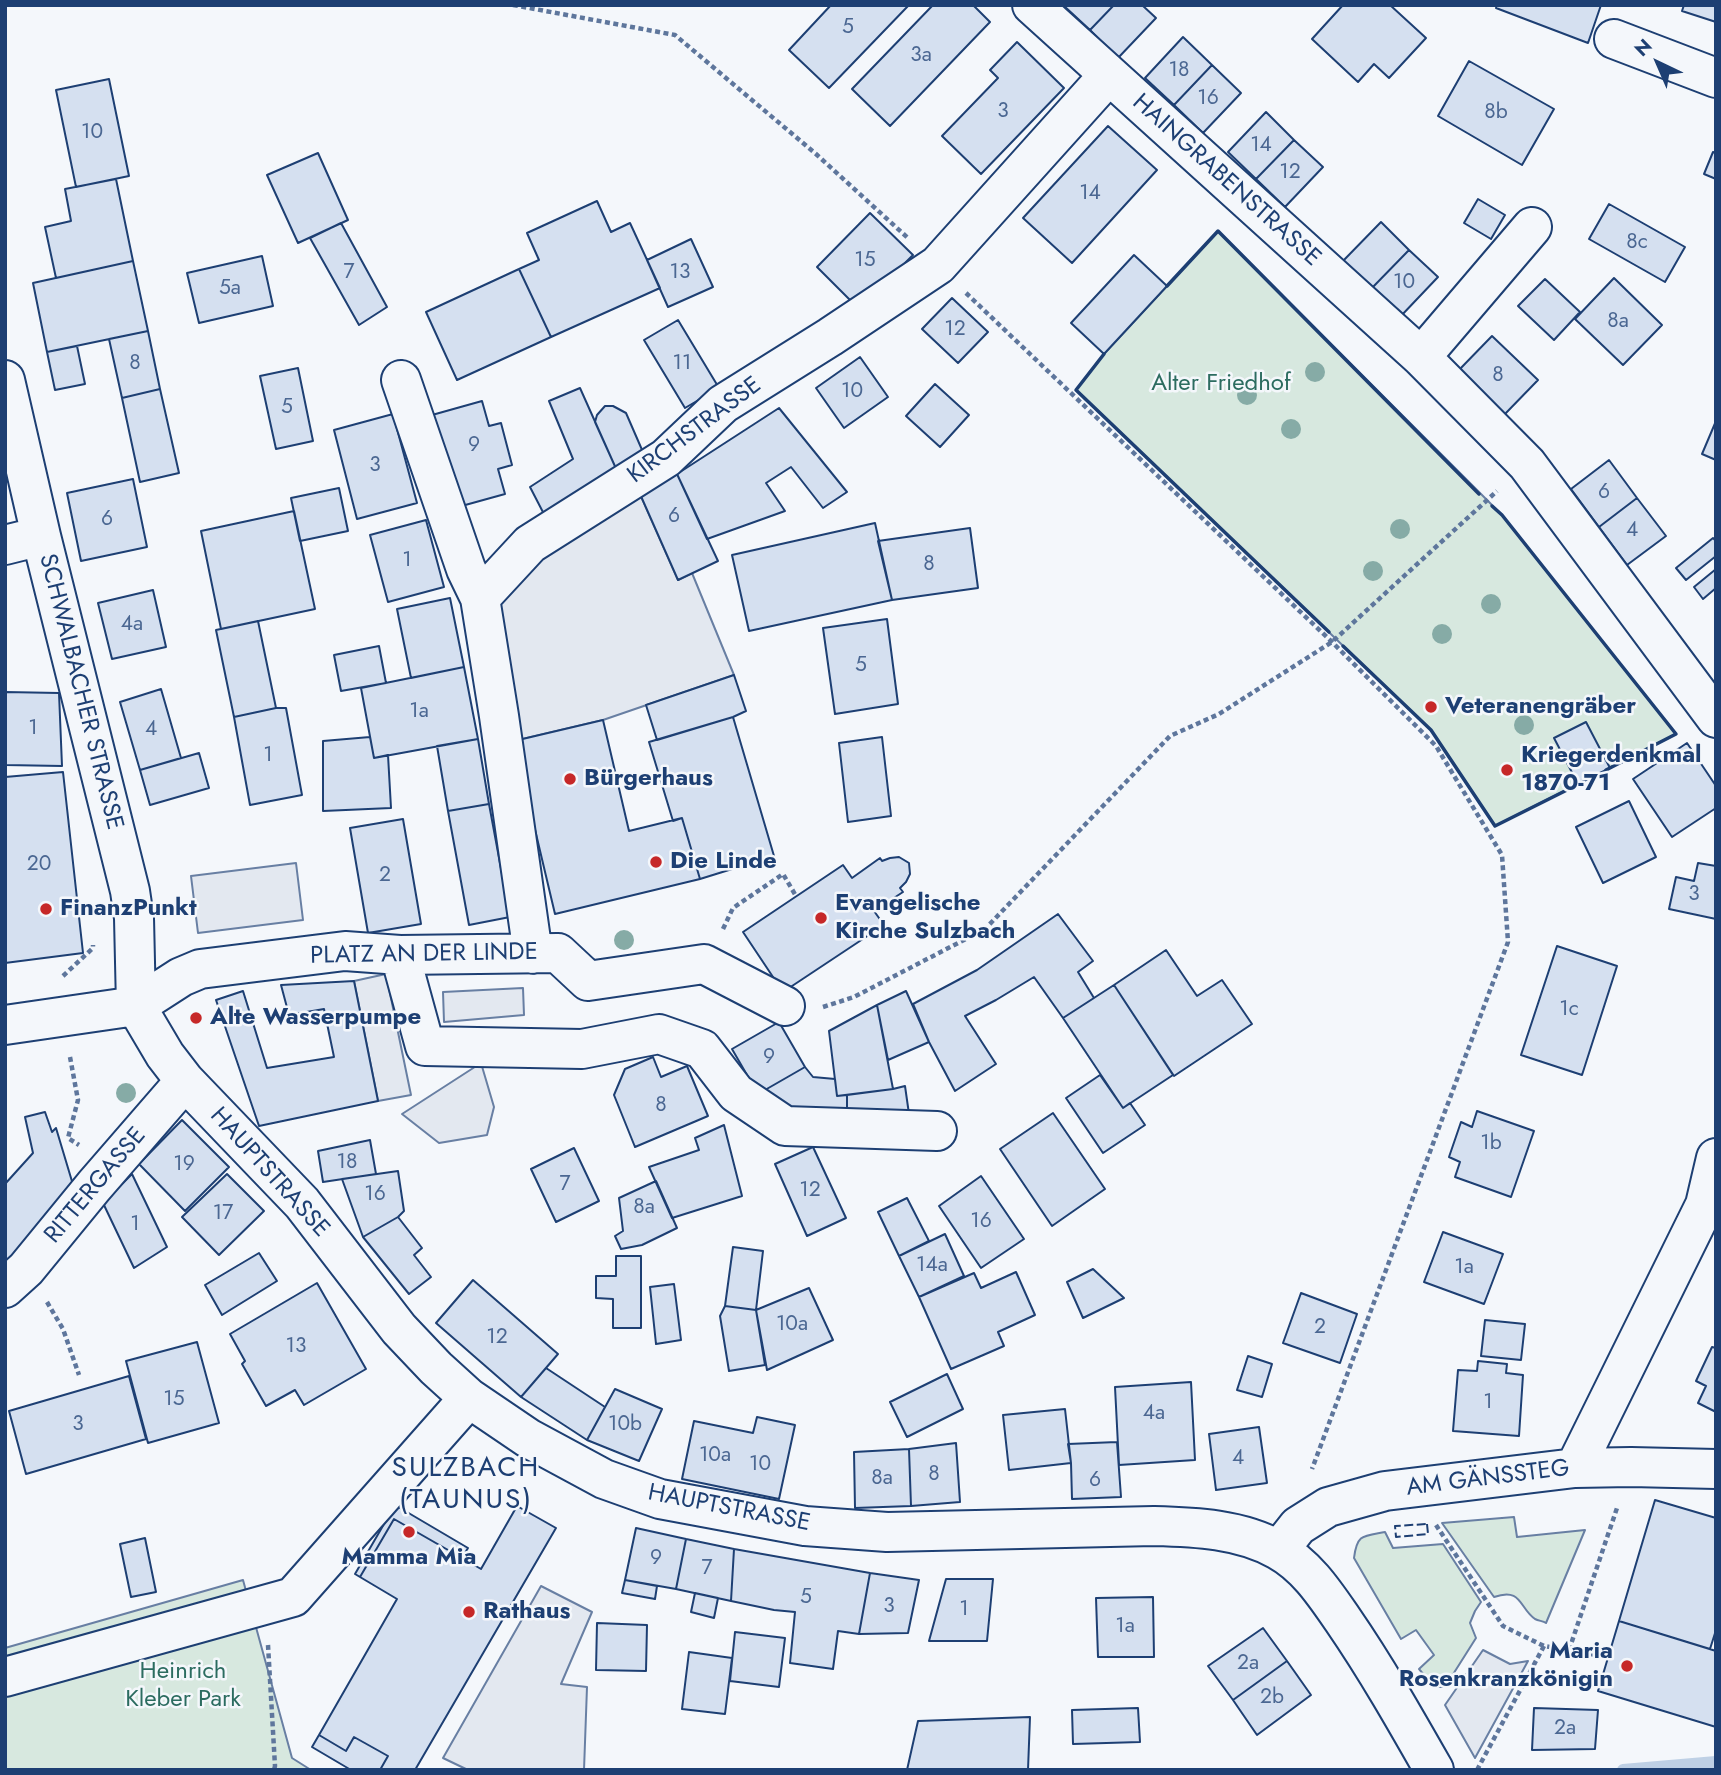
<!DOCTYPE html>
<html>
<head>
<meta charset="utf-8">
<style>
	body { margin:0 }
	#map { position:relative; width:1721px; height:1775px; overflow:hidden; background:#f4f7fb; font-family:Jost,sans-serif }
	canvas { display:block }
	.frame { position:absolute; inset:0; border:7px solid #1d3f73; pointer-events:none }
	.north { position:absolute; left:1623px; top:28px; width:70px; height:70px; -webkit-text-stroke:5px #f4f7fb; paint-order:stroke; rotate:316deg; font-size:19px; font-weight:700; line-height:28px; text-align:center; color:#1d3f73 }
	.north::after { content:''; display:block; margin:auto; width:24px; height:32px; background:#1d3f73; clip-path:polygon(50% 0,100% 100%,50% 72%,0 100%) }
</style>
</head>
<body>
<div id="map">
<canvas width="1721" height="1775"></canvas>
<div class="frame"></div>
<div class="north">N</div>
</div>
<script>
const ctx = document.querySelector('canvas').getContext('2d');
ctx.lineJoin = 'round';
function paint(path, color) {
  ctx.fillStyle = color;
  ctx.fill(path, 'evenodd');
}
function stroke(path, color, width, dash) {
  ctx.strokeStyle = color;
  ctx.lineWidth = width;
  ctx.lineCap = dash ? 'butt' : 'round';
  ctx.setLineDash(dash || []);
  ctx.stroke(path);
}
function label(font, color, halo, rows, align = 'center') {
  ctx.font = font + ' Jost,sans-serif';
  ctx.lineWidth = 5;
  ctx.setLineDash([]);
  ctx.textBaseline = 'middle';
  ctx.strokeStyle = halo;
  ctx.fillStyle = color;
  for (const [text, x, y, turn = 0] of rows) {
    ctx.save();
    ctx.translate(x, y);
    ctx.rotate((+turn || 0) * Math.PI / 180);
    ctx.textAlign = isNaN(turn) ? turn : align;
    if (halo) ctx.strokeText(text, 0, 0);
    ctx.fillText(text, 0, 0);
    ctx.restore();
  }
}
const green = new Path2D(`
	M1218,231L1502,515L1676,734L1495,826L1431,730L1076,390L1104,354Z
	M1514,1517L1517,1537L1585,1530L1546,1623C1543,1621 1539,1621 1535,1619C1519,1608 1522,1587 1494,1597L1442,1523Z
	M1385,1532L1393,1548L1443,1544L1481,1602L1475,1611L1470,1623L1476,1638L1445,1687H1434L1419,1669L1434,1655L1416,1630L1401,1639L1354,1558C1357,1534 1363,1536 1385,1532Z
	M243,1580L292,1758L311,1770H5V1648Z`);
paint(green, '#d7e8df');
stroke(green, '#687fa3', 2);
const parking = new Path2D(`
	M640,494L678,580L692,573L734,675L603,720L514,741L491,606L536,553Z
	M296,863L303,920L198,933L191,876Z
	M386,974L411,1095L378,1101L354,981Z
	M523,988L524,1015L444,1022L443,992Z
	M481,1063L494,1107L487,1135L439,1143L402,1114Z
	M541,1586L592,1612L561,1684L587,1687L584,1770H468L443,1758Z
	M1483,1650L1510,1664L1528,1661L1475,1758L1445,1705Z`);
paint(parking, '#e3e8f0');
stroke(parking, '#687fa3', 2);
stroke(new Path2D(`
	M1623,1770L1716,1762`), '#bed0e5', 12);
const building = new Path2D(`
	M831,5L908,6L829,88L789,50Z
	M933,5H973L990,22L890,126L852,89Z
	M1063,5H1114L1090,30Z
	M1114,5H1142L1156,18L1118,58L1090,30Z
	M1343,5H1390L1426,38L1389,78L1374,64L1358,82L1312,39Z
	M1497,5H1601L1588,43L1496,8Z
	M1684,5H1716V22L1682,11Z
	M1183,37L1212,65L1174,105L1145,78Z
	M1017,42L1064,88L981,174L942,136L998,78L990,70Z
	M1469,61L1554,109L1522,165L1438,116Z
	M1212,65L1241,93L1203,133L1174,105Z
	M109,79L129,176L76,187L56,90Z
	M1266,112L1294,140L1256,179L1228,152Z
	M1108,126L1157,170L1072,263L1023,218Z
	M1294,140L1323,167L1285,207L1256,179Z
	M1713,152L1716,153V179L1704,174Z
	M318,153L348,220L298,243L267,175Z
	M116,179L133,261L56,278L45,227L71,221L65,189Z
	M1478,199L1505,215L1491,239L1464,223Z
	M597,201L611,232L630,223L660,288L551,337L519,269L539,260L527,233Z
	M1609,204L1685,247L1665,282L1589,239Z
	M870,213L913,255L859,309L817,267Z
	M1381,222L1409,250L1371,289L1342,262Z
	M341,223L387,307L359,325L310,238Z
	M691,239L713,287L668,307L647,260Z
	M1409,250L1438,277L1400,317L1371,289Z
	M1134,255L1167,286L1104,354L1071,323Z
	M262,256L273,306L199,323L187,273Z
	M133,261L148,331L47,352L33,283Z
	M519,269L551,337L457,380L426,312Z
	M1614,278L1662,325L1623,365L1575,319Z
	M1545,279L1580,312L1554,340L1518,306Z
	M952,298L988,332L958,363L922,329Z
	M678,320L719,388L685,408L644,340Z
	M148,331L160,389L122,398L109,339Z
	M1492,336L1538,380L1504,415L1458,371Z
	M77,346L85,384L55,390L47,352Z
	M860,357L888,397L844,428L816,388Z
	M298,368L313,441L276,449L260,376Z
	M935,384L969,415L940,447L906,416Z
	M580,388L618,473L546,518L530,487L573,459L549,401Z
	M160,389L179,473L140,482L122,398Z
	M482,401L489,426L501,423L512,465L498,469L505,494L458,507L432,415Z
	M605,406H613L626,413L646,459L618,473L595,422L597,415Z
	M779,408L847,492L823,508L791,467L766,483L785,511L707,539L677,474Z
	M393,414L417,503L357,519L334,430Z
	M1716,421V460L1702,454Z
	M1609,460L1637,498L1599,527L1571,489Z
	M677,474L718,561L678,580L640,494Z
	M133,479L147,547L81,561L67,493Z
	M339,488L348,531L300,541L291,498Z
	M1637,498L1666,536L1627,565L1599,527Z
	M294,511L315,609L221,629L201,531Z
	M426,520L444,587L388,602L370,535Z
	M875,523L892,600L749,631L732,555Z
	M970,528L978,588L892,600L878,541Z
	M1713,538L1716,541V556L1686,580L1676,568Z
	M1716,569V588L1703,599L1694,587Z
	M153,590L166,647L112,659L98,603Z
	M450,598L464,667L411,678L397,609Z
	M887,619L898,704L835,714L823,628Z
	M258,621L276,708L234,717L216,630Z
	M379,646L386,683L341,691L334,655Z
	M464,667L478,739L374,758L361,688Z
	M734,675L746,711L733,717L657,740L646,705Z
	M161,689L181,758L140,770L120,702Z
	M5,692L59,693L62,766L5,765Z
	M276,708H286L302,795L250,805L234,717Z
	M733,717L774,856L700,879L682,818L673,821L649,742Z
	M603,720L629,831L682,818L700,879L555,914L514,741Z
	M1586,722L1610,768L1578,784L1554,738Z
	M370,737L374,758L388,755L391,808L323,811V741Z
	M882,737L891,816L848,822L839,743Z
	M478,739L489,804L448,811L437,746Z
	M1687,743L1716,786V808L1672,837L1633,779Z
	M199,753L209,788L150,805L140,770Z
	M63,772L83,953L5,963V777Z
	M1629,801L1656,857L1603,883L1576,827Z
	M489,804L510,917L469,925L448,811Z
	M403,819L421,924L368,933L350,828Z
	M899,857L909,863L910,874L906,882L900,888L903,892L874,911L884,925L783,992L743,932L843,865L852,878L880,858L882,861L890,858Z
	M1698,863L1716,866V919L1669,909L1676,877L1694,881Z
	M1058,914L1093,961L1078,972L1094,998L1063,1018L1034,977L996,1000L965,1016L996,1064L955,1091L929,1042L913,1004L977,970Z
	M1557,946L1617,966L1582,1075L1521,1055Z
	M1166,950L1197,996L1222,980L1252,1024L1174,1076L1114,985Z
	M354,981L378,1101L259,1126L216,1000L243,991L267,1068L334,1057L324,1009L289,1015L281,985Z
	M1114,985L1173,1075L1123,1108L1063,1018Z
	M906,991L929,1042L888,1060L877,1005Z
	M877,1005L893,1089L837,1096L829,1031Z
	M779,1022L805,1067L758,1094L732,1049Z
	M653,1057L661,1077L687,1066L708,1116L635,1147L614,1095L625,1069Z
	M805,1067L813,1077L835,1079L837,1096L847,1095V1120L805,1118L758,1094Z
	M1100,1075L1123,1108L1130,1103L1145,1125L1103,1153L1066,1098Z
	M905,1086L909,1114L847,1120V1095L893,1089Z
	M1477,1111L1534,1131L1511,1197L1455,1177L1460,1162L1449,1157L1461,1122L1472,1127Z
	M45,1112L52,1132L56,1128L74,1188L5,1263V1184L33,1153L25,1117Z
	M1053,1113L1105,1189L1052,1226L1000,1149Z
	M182,1120L229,1167L185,1211L139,1164Z
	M724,1125L742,1196L672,1218L649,1167L699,1150L695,1138Z
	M370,1140L376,1174L323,1182L318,1151Z
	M813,1147L846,1218L807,1236L775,1164Z
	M574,1148L599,1201L556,1222L531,1169Z
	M398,1171L404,1211L398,1217L363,1237L342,1179Z
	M132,1174L167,1247L134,1268L103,1203Z
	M227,1174L264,1211L219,1255L182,1217Z
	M981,1176L1024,1239L981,1268L939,1206Z
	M656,1181L677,1228L642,1245L621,1249L615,1236L623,1231L619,1198Z
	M907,1198L929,1241L899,1256L878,1212Z
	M398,1217L422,1248L414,1255L431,1277L409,1294L363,1237Z
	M1443,1232L1503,1254L1484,1304L1424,1282Z
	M945,1234L964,1276L919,1297L899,1256Z
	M733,1247L763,1251L756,1310L725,1306Z
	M259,1253L277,1281L222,1315L205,1285Z
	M616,1256H641V1328H613V1299L596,1298V1276H616Z
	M1093,1269L1124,1298L1083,1318L1067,1282Z
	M1016,1272L1035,1315L998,1332L1004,1346L951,1369L919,1297L974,1273L981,1288Z
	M473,1280L558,1354L521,1397L436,1323Z
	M317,1283L366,1369L304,1405L295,1390L266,1406L242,1364L245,1361L230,1334Z
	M674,1284L681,1340L656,1344L650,1287Z
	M809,1288L833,1340L767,1370L756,1310Z
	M1301,1293L1357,1314L1340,1363L1283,1343Z
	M725,1306L756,1310L765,1365L729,1371L720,1316Z
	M1485,1320L1525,1324L1521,1360L1481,1356Z
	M197,1342L219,1423L148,1443L126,1361Z
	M1712,1347L1716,1348V1412L1698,1403L1706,1386L1696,1381Z
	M1248,1356L1272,1364L1262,1397L1237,1390Z
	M1478,1361L1507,1364L1506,1373L1523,1375L1519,1436L1453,1431L1458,1370L1477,1371Z
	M546,1368L605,1407L587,1440L521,1397Z
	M947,1374L963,1409L907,1437L890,1402Z
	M129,1376L146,1439L26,1474L9,1411Z
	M1191,1382L1195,1460L1119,1465L1115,1387Z
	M615,1389L662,1409L639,1461L587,1440Z
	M1065,1409L1071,1463L1009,1470L1003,1415Z
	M757,1417L795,1425L779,1499L682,1479L694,1421L753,1433Z
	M1259,1427L1267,1483L1216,1490L1209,1434Z
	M1117,1442L1121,1497L1072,1499L1071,1463L1068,1444Z
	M956,1443L960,1502L911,1506L909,1449Z
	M909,1449L911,1506L855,1508L854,1452Z
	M1655,1500L1716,1518V1630L1710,1649L1619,1621Z
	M395,1505L468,1548L462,1558L394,1519L360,1577L355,1574Z
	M517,1506L556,1528L415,1770H380L388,1756L354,1737L346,1751L319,1735L397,1599L360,1577L394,1519L481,1569Z
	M636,1528L686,1539L676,1589L625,1580Z
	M145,1538L156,1592L131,1597L120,1544Z
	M686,1539L734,1549L731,1601L676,1589Z
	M734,1549L870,1573L859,1634L838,1631L833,1669L790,1663L795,1612L774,1610L731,1601Z
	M870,1573L919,1580L908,1633L859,1634Z
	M946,1579H993L987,1641H929Z
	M625,1580L657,1586L655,1599L622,1593Z
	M695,1593L718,1598L714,1618L691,1612Z
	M1153,1597L1154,1657H1098L1096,1598Z
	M1619,1621L1716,1651V1727L1598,1691Z
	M597,1623L647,1625L646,1671L596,1670Z
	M1263,1628L1287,1661L1233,1700L1208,1666Z
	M735,1632L785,1638L779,1687L730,1681Z
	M689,1652L732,1658L725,1714L682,1709Z
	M1287,1661L1311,1695L1257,1735L1233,1700Z
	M1138,1708L1140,1742L1073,1744L1072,1710Z
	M1534,1708L1598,1710L1595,1749L1532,1750Z
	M1030,1717L1028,1770H907L918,1721Z
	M319,1735L346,1751L354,1737L388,1756L380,1770H351L312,1747Z`);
paint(building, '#d5e0f0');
stroke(building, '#1d3f73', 2);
const minor = new Path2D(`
	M1032,5L1421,357L1527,464L1716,718
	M1614,39L1716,78
	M1421,357L1532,227
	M5,380L41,536L130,891L134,918L136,1006L165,1055L185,1081L302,1203L399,1329L436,1368L469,1398L528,1438L604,1479L660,1499L805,1526L887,1532L1154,1526C1195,1527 1241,1529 1278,1550C1307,1566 1325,1594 1343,1620C1376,1668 1405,1719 1434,1770
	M401,380L466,569L480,598
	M5,545L41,536
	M533,954L499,716L480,598L530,544L666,458L723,404L830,337L938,265L1108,76
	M400,955L425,1046L582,1049L659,1034L702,1049L736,1093L785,1126L937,1131
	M5,1025L136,1006L181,977L200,969L345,951L400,955L558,953L588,981L704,964L785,1006
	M5,1288L26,1269L94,1186L185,1081
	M1575,1468L1705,1205L1716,1158
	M1279,1550L1298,1526L1328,1507L1385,1491L1575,1468L1631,1467L1716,1469
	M5,1677L293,1597L469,1398`);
stroke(minor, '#1d3f73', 42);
stroke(new Path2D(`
	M513,5L675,35L816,154L909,239
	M966,293L1332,642L1436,746L1502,855L1508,942L1312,1469
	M723,929L733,908L783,874L796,896
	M63,976L93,948V945
	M823,1007L854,997L985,929L1170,736L1219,714L1332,642L1497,491
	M70,1057L78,1100L68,1138L79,1145
	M47,1302L63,1329L79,1375
	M1436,1525L1503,1626L1544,1646L1608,1657
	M268,1645L275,1766L274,1770
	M1569,1650L1617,1508
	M1477,1770L1544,1646`), '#5e769c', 4.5, [5, 3.5]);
stroke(minor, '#f4f7fb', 38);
stroke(new Path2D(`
	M1427,1524L1428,1534L1396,1537L1395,1526Z`), '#1d3f73', 2, [9, 3.5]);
stroke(new Path2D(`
	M1167,286L1218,231L1479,494
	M1104,354L1076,390L1329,632
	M1492,506L1502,515L1676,734L1606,770
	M1343,646L1431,730L1495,826L1581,783`), '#1d3f73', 3.5);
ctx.fillStyle = '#86aba6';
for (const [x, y] of [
	[1315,372],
	[1247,395],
	[1291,429],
	[1400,529],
	[1373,571],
	[1491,604],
	[1442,634],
	[1524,725],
	[624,940],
	[126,1093]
]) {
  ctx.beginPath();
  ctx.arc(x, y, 10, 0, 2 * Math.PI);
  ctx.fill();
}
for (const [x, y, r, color] of [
	[1431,707,7,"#c62828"],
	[1507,770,7,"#c62828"],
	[570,779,7,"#c62828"],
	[656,862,7,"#c62828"],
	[46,909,7,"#c62828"],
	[821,918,7,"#c62828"],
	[196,1018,7,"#c62828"],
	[409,1532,7,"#c62828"],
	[469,1612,7,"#c62828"],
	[1627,1666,7,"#c62828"]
]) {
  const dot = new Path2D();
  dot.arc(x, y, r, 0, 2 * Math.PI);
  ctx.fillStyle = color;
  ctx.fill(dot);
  stroke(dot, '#f4f7fb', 2.5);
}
label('21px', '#4b6792', null, [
	["5",848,28],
	["3a",921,56],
	["18",1179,71],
	["16",1208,99],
	["3",1003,112],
	["8b",1496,113],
	["10",92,133],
	["14",1261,146],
	["12",1290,173],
	["14",1090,194],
	["8c",1637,243],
	["15",865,261],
	["7",349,273],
	["13",680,273],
	["10",1404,283],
	["5a",230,289],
	["8a",1618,322],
	["12",955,330],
	["8",135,364],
	["11",682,364],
	["8",1498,376],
	["10",852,392],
	["5",287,408],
	["9",474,446],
	["3",375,466],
	["6",1604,493],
	["6",674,517],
	["6",107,520],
	["4",1632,531],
	["1",407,561],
	["8",929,565],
	["4a",132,625],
	["5",861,666],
	["1a",419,712],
	["1",33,729],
	["4",151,730],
	["1",268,756],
	["20",39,865],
	["2",385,876],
	["3",1694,895],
	["1c",1569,1010],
	["9",769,1058],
	["8",661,1106],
	["1b",1491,1144],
	["18",347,1163],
	["19",184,1165],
	["7",565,1185],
	["12",810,1191],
	["16",375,1195],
	["8a",644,1208],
	["17",223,1214],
	["16",981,1222],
	["1",135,1225],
	["14a",932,1266],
	["1a",1464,1268],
	["10a",792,1325],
	["2",1320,1328],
	["12",497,1338],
	["13",296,1347],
	["15",174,1400],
	["1",1488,1403],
	["4a",1154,1414],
	["3",78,1425],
	["10b",625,1425],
	["10a",715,1456],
	["4",1238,1459],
	["10",760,1465],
	["8",934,1475],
	["8a",882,1479],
	["6",1095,1481],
	["9",656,1559],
	["7",707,1569],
	["5",806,1598],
	["3",889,1607],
	["1",964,1610],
	["1a",1125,1627],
	["2a",1248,1664],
	["2b",1272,1698],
	["2a",1565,1729]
]);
label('24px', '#1d3f73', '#f4f7fb', [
	["HAINGRABENSTRASSE",1226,181,42],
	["KIRCHSTRASSE",695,431,-37],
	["SCHWALBACHER STRASSE",80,692,76],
	["PLATZ AN DER LINDE",424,955,-1],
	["HAUPTSTRASSE",269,1173,48],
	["RITTERGASSE",96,1186,-50],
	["AM GÄNSSTEG",1488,1479,-7],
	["HAUPTSTRASSE",729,1509,11]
]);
label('24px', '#2c6c60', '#f4f7fb', [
	["Alter Friedhof",1221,384],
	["Heinrich",183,1672],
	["Kleber Park",183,1700]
]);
label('bold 24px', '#1d3f73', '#f4f7fb', [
	["Veteranengräber",1445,707],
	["Kriegerdenkmal",1521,756],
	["1870-71",1521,784],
	["Bürgerhaus",584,779],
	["Die Linde",670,862],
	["Evangelische",835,904],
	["Kirche Sulzbach",835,932],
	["FinanzPunkt",60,909],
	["Alte Wasserpumpe",210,1018],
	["Mamma Mia",409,1558,"center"],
	["Rathaus",483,1612],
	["Maria",1613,1652,"right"],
	["Rosenkranzkönigin",1613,1680,"right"]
], 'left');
ctx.letterSpacing = '2px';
label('28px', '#1d3f73', '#f4f7fb', [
	["SULZBACH",466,1469],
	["(TAUNUS)",466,1501]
]);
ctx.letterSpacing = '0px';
</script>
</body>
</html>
